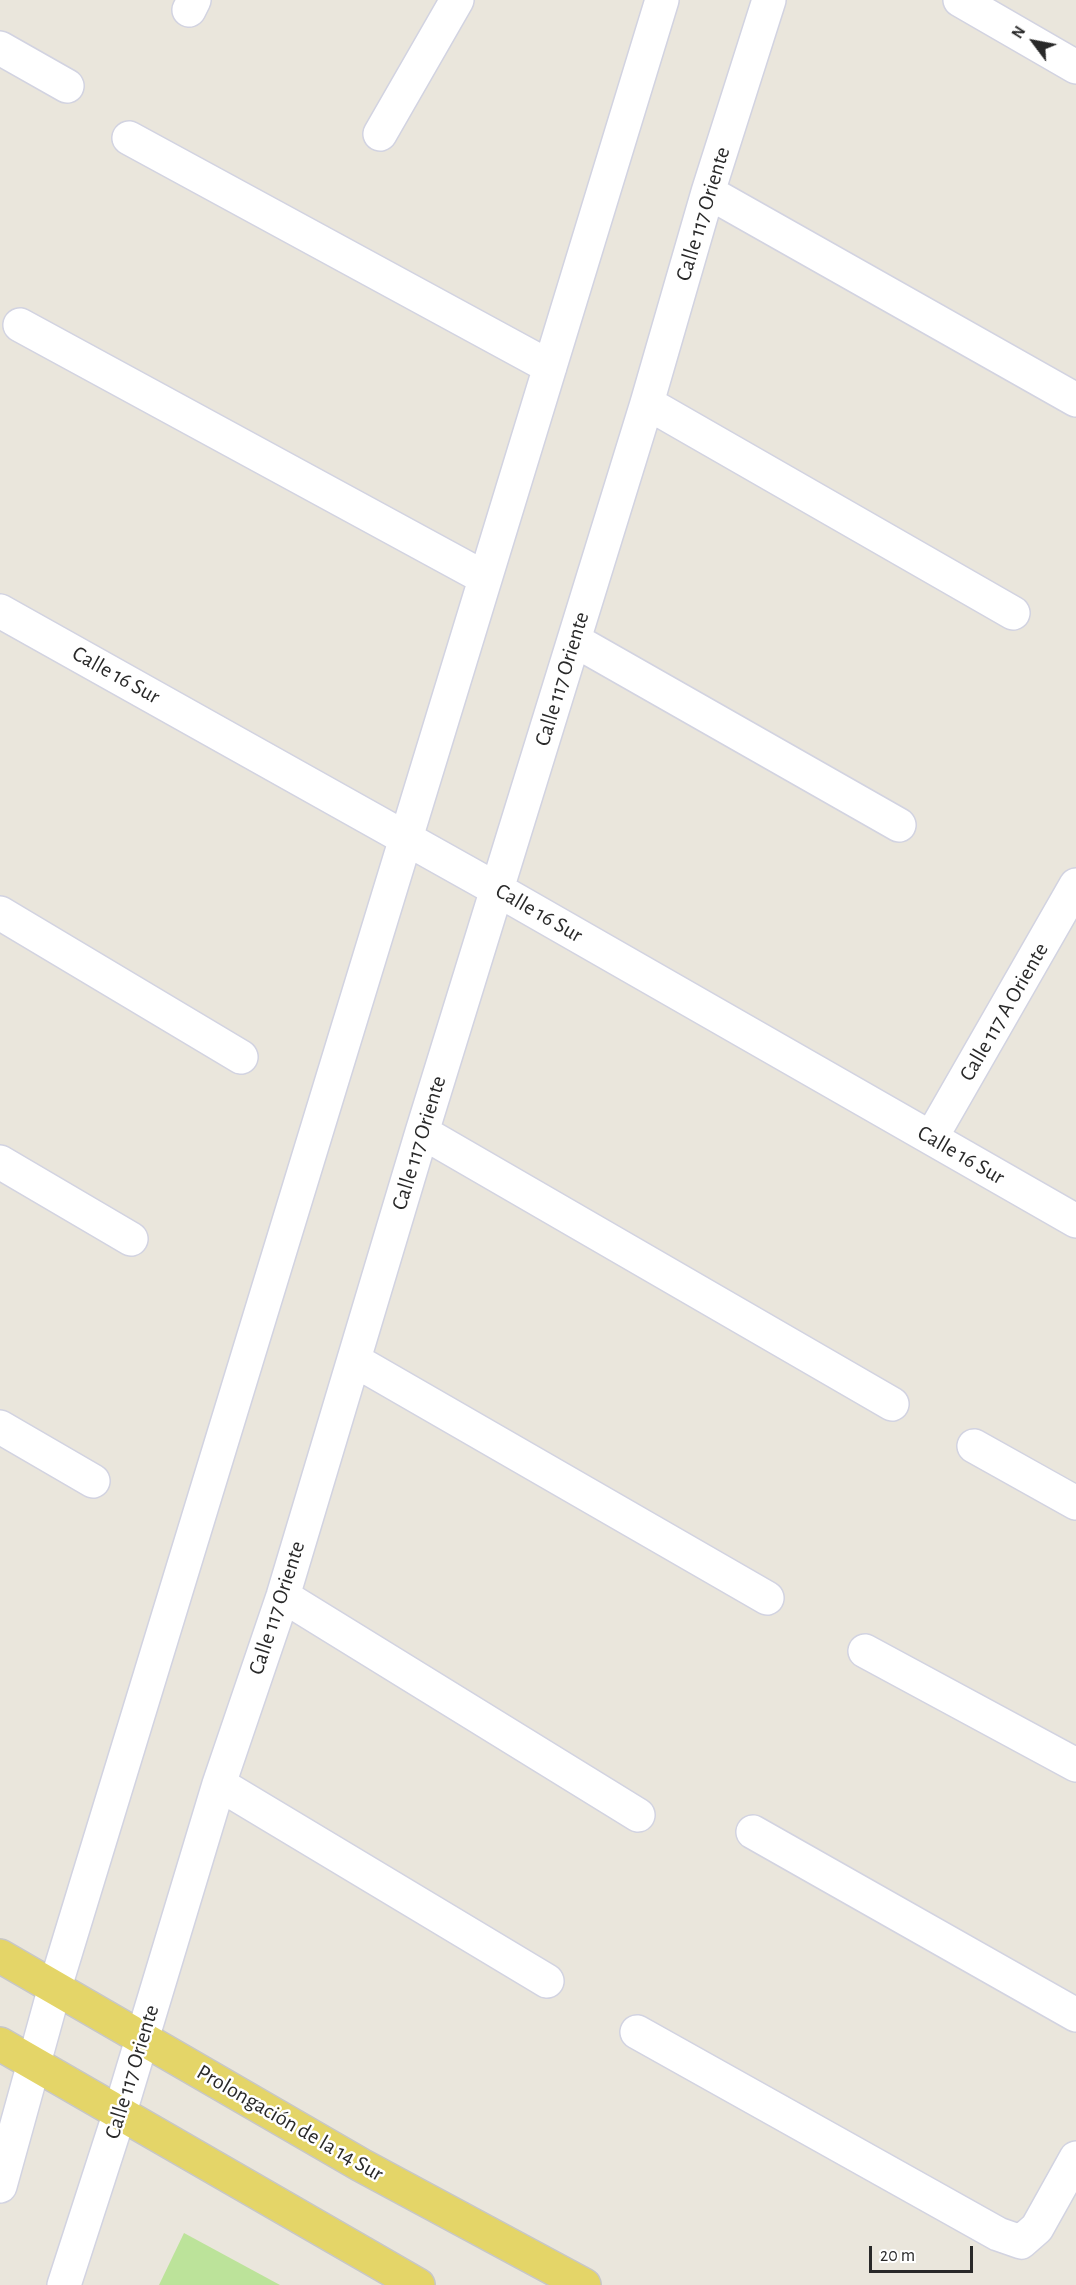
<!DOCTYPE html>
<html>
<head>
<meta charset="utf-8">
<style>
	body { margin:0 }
	#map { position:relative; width:1076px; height:2285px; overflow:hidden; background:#eae6dc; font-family:"Alegreya Sans",sans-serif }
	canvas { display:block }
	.north { position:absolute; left:1004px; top:12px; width:60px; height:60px; -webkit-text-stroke:4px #fff; paint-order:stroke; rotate:302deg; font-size:16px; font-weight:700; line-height:24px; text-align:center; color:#292929 }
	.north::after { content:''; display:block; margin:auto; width:21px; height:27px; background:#292929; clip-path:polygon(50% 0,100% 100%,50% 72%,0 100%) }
	.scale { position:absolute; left:869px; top:2246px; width:104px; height:27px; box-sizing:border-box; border:3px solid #292929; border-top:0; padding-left:8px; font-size:18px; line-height:21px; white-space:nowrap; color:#292929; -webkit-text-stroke:4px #fff; paint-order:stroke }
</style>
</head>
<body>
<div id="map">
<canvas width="1076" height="2285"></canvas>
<div class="north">N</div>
<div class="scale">20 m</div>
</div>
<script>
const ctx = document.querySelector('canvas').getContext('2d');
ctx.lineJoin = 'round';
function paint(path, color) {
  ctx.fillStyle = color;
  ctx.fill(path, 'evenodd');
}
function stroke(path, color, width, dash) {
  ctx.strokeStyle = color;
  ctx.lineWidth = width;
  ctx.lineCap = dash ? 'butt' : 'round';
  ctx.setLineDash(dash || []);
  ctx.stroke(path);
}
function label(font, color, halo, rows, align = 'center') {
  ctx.font = font + ' "Alegreya Sans",sans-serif';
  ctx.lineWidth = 5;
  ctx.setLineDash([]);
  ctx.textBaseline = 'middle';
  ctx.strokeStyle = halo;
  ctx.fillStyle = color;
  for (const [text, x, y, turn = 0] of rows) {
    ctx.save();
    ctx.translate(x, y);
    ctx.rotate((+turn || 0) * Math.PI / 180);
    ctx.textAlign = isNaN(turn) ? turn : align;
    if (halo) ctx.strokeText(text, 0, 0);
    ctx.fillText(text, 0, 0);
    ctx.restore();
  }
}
paint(new Path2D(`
	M184,2233L280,2285H159Z`), '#bce39a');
const minor = new Path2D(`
	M960,0L1076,67
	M189,10L194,0
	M0,48L67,86
	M380,134L457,0
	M129,138L550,367
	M708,192L1076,400
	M20,325L485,578
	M647,403L1013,613
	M0,611L498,890L1076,1221
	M574,640L899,825
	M0,913L241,1057
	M422,1132L892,1404
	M931,1138L1076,885
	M0,1162L131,1239
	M354,1360L767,1598
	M0,1427L93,1481
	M974,1446L1076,1503
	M283,1596L638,1815
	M865,1651L1076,1765
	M219,1784L547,1981
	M753,1832L1076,2015
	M637,2032L998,2234L1021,2242L1037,2228L1076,2158
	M0,2186L55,1987L662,0
	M64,2285L120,2112L219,1784L283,1596L422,1132L647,403L708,192L769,0`);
const major = new Path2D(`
	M0,1956L361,2165L584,2285
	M0,2044L418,2285`);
stroke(minor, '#d2d3e1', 36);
stroke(major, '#c7c7c7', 36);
stroke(minor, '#fff', 33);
stroke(major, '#e4d568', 33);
label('22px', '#292929', '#fff', [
	["Calle 117 Oriente",703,214,-73],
	["Calle 16 Sur",116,675,29],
	["Calle 117 Oriente",562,679,-73],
	["Calle 16 Sur",539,913,30],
	["Calle 117 A Oriente",1004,1012,-60],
	["Calle 117 Oriente",419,1143,-73],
	["Calle 16 Sur",961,1155,30],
	["Calle 117 Oriente",277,1608,-72],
	["Calle 117 Oriente",132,2072,-73],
	["Prolongación de la 14 Sur",290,2123,30]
]);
</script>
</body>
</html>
